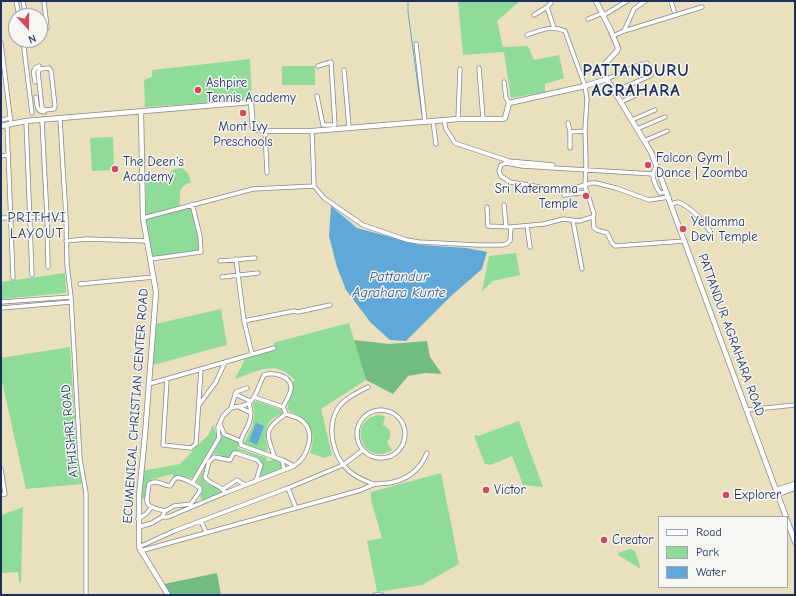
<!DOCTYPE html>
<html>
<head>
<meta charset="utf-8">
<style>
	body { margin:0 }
	#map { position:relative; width:796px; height:596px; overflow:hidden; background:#ebe0bd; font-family:"Comic Neue",sans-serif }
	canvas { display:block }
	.frame { position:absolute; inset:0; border:2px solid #1b2f5e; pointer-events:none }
	.legend { position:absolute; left:658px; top:516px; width:130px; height:72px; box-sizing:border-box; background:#f6f6f2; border:1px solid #9ea6b7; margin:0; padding:5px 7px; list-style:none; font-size:12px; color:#1b2f5e }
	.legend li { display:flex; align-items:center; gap:8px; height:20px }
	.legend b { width:20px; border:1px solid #9ea6b7 }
	.north { position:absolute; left:8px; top:8px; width:40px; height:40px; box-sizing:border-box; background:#f6f6f2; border:1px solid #9ea6b7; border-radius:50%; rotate:159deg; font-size:11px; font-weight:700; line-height:16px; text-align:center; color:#1b2f5e }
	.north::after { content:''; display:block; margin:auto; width:14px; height:18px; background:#d1495b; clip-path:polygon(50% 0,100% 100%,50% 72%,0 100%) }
</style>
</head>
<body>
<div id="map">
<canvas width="796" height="596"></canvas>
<div class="frame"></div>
<ul class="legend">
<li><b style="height:5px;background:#fff"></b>Road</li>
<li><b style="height:11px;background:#8fdc99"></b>Park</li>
<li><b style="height:11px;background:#5fa8d7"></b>Water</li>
</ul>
<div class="north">N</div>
</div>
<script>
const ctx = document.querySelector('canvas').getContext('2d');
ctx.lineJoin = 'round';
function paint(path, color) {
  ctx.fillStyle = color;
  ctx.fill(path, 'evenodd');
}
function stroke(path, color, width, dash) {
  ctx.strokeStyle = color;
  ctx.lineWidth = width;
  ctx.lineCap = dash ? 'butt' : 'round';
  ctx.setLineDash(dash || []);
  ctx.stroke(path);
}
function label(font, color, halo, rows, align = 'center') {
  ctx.font = font + ' "Comic Neue",sans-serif';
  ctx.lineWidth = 3;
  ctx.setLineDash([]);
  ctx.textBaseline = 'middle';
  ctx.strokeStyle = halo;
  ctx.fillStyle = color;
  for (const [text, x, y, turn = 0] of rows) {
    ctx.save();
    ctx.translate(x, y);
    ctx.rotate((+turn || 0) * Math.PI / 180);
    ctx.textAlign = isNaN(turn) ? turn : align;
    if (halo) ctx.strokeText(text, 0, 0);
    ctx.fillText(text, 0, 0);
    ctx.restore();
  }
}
paint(new Path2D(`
	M458,1H520L497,21L503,47L528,46L534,60L559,55L564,78L545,84V92L511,98L504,52L463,55Z
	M250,59L252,100L145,107L144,80L152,77V70Z
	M282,66H315V85H282Z
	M113,137L114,170L92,171L90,138Z
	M181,168C188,171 190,175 191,183C178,184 180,196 180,206L146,215V179L167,176L174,169Z
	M191,207L199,235L200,250L151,257L145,219Z
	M516,253L520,275L493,281L482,291L489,256Z
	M65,273L66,293L1,299V282Z
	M221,309L227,345L153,365L155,324Z
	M349,323L366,380L321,409L332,455L324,458L310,453C315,441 313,426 302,418C298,414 292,414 288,410C286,400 297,393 291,383L295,380C275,359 259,371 235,379L245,359L275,350L274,343L276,342Z
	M70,347L77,454L82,484L26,489L1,377V358Z
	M257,401L282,410L283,412C280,416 276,416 272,419C264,426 265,439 268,449L265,452L245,445L244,443C251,430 257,419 253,404L254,402Z
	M378,415L385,416L383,425C391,429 393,435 387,442L392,450C364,468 345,421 378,415Z
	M519,421L543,487L523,485L512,456L491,465L485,464L474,436L477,435L478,436Z
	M213,424L217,437L194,477L192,479L178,476L174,477L173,474L152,479L145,491V498L140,500L142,471L180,464L209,434Z
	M222,436L238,442V448L267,458L266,461H271L273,457L281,461V469L262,476H259L263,465L260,459C255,457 237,447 232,453C230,454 230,456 228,458L213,453Z
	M207,464C201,482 203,483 220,488L222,492L203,500L200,498C202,491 203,487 197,482Z
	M441,473L459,564L422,585L377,592L367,541L382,538L371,500V492Z
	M23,507L21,582H19L18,572L1,573V515Z
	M630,549L635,551L641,569L618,555V553Z`), '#8fdc99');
paint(new Path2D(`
	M354,340L389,344L427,341L430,357L442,374L425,373L408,376L393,394L366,380Z
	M217,573L221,595H170L164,584Z`), '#73bc81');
paint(new Path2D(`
	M331,206L357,228L420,245L466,248L487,252L482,269L451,296L406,341L390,340L371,323L346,290L337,267L329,236Z
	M256,423L264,426L257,445L249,441Z`), '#5fa8d7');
stroke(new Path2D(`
	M408,1V12L422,115`), '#5fa8d7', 1);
const minor = new Path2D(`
	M16,1L19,16
	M23,1L26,16
	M671,1L674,11
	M551,3L547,7L554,28
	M534,15L547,7
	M604,15L627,1
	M588,19L603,13
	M624,31L634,9L645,1
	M40,34L44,32L47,28L44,1
	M527,35C541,30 552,25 565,31L585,86L587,99L585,129L586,164L585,187L587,192
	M613,36L624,31L702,7
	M23,40L32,113
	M1,43L11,124
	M416,44L425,121
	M49,68L51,71L55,106L54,109L45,110L42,108L38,72L40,69Z
	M479,68L483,119
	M344,70L349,127
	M607,79L641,64
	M35,82C34,75 31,69 39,66
	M504,82L506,98L509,103
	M615,91L650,76L651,75L647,63
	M317,96L323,125H335L331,62L318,66
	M36,97C37,103 36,112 44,112
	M621,102L636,95
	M60,119L66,217L67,265L71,297L80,459L86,493V595
	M458,119L460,69
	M1,120L11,118
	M444,120L446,129L455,143L509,161L553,165
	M632,120L655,110
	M26,121L32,275
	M42,121L47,217L48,267
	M433,121L436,144
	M568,123L570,132
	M7,124L13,278
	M637,129L665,117
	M265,131L267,173
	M312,131L314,186L324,198L363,225L407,240L419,242L478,245H502L506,244L510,241L511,227L544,224L563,219L579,221L593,217
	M644,141L667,131
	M570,148V132L585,131
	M1,156L8,155
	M657,167C649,172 655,186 660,193L667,192
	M653,174L522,166L506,163L501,165L499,171L501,176L510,182L552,189H564L578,187L591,183H596L616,188L649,200L669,197
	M564,195L587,192L594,214L593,217L594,228L597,230L607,233L612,243L615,246L685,241
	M671,204L678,202C691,207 702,220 710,231
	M504,205L506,226
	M487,207L488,226L511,227
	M1,218L66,217
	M143,218L253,189L314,186
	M573,221L582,269
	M527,226L530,247
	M66,241L87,239L147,241
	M150,259L201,252L200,236L192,204
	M236,259L244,321
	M220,261L255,258
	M222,277L258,273
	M80,284L154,277
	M1,302L71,297
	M1,308L71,302
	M252,354L244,321L294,311L298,312L330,305
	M167,379L163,445L191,448L196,444L201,369
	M149,384L274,348
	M368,387C358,392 345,398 338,408C326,427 333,457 349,471C356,477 365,481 374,484
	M235,394L250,401
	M254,397L283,407
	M249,403C251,410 252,416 249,423C247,430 239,438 241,445L282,460L284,470
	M199,405L216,382L225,362
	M239,407L251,413
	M231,408L236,392L247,388
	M747,410L795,405
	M357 434a24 24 0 1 1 48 0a24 24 0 1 1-48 0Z
	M220,424L224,434L240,441
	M274,456C266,432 264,429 286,414
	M283,460L294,466
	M1,469L5,494L1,495
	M288,488L343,465L363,450
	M223,489L237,480L245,485
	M225,493C221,484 209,485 205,477L209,462L214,457L230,460L234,453H236L257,460L261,465L256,481
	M162,517H168L225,493L294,466C308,457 317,431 301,420C297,417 291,416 286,414L283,407C286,401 292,392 291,386C289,375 272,372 264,375C259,384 257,397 249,403C243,407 236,406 231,408L223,416L218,427L219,438L193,482
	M138,519L146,514L151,508
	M201,521L206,532
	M139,527L152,523L162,517L165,511L174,506L191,504L200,491V488C196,485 181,476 176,478C174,479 171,485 170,486C162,485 156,479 149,484C146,505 143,506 165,511
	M139,547L174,531L288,488L296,508
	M140,551L361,490C365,488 369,486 373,485C378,483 384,484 389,483C407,480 420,470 427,453
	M375,595H382`);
const tertiary = new Path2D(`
	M596,1L611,31L618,48L617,51L603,66L602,71L651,152L658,170L786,517
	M141,111L143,218L156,292L145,435L139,496V547L168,595
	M1,126L26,121L251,102L253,129L265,131H312L458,119H503L505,118L509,103L585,86L607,79
	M776,490L795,484
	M778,494L795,488
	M787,520L795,542`);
stroke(minor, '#83888e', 5);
stroke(tertiary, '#83888e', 6);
stroke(minor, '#fff', 3.5);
stroke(tertiary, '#fff', 4.5);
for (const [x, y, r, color] of [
	[198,90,4,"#d1495b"],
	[243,113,4,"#d1495b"],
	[648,165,4,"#d1495b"],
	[115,169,4,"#d1495b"],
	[586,196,4,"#d1495b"],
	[683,229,4,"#d1495b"],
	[486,490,4,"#d1495b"],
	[726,495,4,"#d1495b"],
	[604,540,4,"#d1495b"]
]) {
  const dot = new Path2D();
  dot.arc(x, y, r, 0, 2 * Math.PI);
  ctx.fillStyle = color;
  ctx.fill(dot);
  stroke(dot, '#f6f6f2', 1.5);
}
label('13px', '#1b2f5e', '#f6f6f2', [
	["Ashpire",206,83],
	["Tennis Academy",206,98],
	["Mont Ivy",243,127,"center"],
	["Preschools",243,142,"center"],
	["Falcon Gym |",656,158],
	["Dance | Zoomba",656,173],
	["The Deen's",123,162],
	["Academy",123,177],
	["Sri Kateramma",578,189,"right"],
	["Temple",578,204,"right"],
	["Yellamma",691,222],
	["Devi Temple",691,237],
	["Victor",494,490],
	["Explorer",734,495],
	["Creator",612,540]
], 'left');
label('13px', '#1b2f5e', '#f6f6f2', [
	["PATTANDUR AGRAHARA ROAD",731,335,70],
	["ECUMENICAL CHRISTIAN CENTER ROAD",136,406,-86],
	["ATHISHRI ROAD",70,431,-95]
]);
ctx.letterSpacing = '1px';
label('14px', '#1b2f5e', '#f6f6f2', [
	["PRITHVI",37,218],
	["LAYOUT",37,234]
]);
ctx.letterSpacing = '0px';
label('italic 14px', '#335988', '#f6f6f2', [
	["Pattandur",399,277],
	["Agrahara Kunte",399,293]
]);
ctx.letterSpacing = '1px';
label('bold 17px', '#1b2f5e', '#f6f6f2', [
	["PATTANDURU",636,71],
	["AGRAHARA",636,91]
]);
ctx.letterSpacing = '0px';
</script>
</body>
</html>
